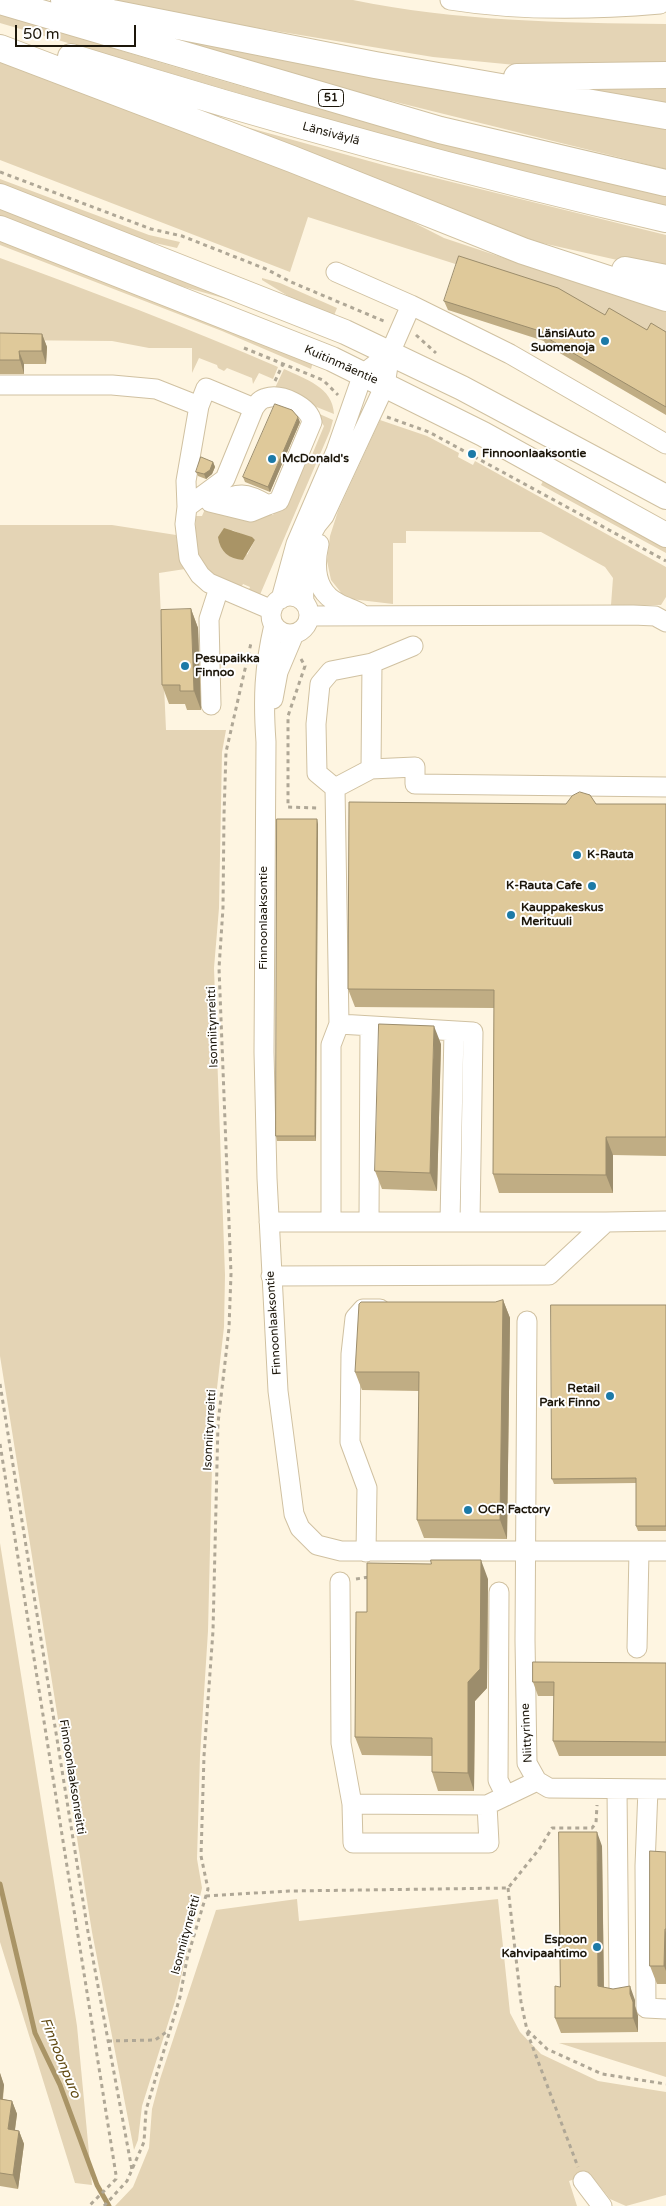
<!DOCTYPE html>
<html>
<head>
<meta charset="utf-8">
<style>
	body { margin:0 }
	#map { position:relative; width:666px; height:2206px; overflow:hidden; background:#fef5e1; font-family:"Varela Round",sans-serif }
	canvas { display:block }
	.scale { position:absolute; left:15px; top:25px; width:121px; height:22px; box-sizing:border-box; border:2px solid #1d170b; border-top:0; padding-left:6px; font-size:15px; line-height:18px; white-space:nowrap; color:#1d170b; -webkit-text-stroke:4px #fff; paint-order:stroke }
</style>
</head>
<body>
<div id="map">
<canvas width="666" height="2206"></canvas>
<div class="scale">50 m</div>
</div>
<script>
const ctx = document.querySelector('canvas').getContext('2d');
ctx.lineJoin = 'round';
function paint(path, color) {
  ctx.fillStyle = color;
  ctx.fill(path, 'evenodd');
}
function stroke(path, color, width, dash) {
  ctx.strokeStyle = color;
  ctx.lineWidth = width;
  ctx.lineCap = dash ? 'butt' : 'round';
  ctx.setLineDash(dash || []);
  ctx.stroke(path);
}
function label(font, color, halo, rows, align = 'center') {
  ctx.font = font + ' "Varela Round",sans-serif';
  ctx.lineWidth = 4;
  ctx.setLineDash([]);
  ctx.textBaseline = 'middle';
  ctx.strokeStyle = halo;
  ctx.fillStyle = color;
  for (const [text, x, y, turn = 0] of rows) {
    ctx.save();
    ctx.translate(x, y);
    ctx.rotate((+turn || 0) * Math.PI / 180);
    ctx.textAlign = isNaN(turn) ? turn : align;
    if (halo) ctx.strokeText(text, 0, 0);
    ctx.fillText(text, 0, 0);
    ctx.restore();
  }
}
paint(new Path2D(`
	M109,0H353C455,21 562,23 666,24V64L536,67L433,57L173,14Z
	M0,13C220,83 441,145 666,196V207L422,147L0,23Z
	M171,34L666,124V169L339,88L175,40Z
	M0,62L389,210L444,238L666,312V339L608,325L562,298L308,217L290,272L0,160Z
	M666,84V103L575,88Z
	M239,125L387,166L666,235V271L533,241L483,225Z
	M0,179L149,235L180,242L177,248L142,240L0,186Z
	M0,207L231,296L230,300L174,284L0,217Z
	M0,238L313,362L311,369L222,331L0,245Z
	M0,258C93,292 186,327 278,367L273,379L259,373L253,384L252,378L227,368L224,371L218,368L217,365L199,358L192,373V348H149L112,341L0,340Z
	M262,278L280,283L337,308L333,318L301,304L262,280Z
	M284,369C305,379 333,387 334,414L274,390Z
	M315,412L333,420L330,431L259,597L248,592L250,587L243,584L240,589C201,569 192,562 196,516H202L205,509L273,515L299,465L304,467L305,464L302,462L312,455L324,426ZM232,530L255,540L247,555Z
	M380,420L427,436L459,453L458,457L473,465L475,461L666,567V597L661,605H611L613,578L605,567L541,532L406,531V543H393V604L351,599L343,595L331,580L327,561L330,536L338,511Z
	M544,479L666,547V553L541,485Z
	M0,525H112L176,535L180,559L185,569L159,573L166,730H226L222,752L219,908L214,968L225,1275L224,1327L213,1423L208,1631L200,1756L197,1859L202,1888L176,1998L142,2106L138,2140L134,2150L92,1932L0,1356Z
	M0,1543L77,2026L92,2185L75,2183L0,1942Z
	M297,1899L299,1921L498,1899L510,2013L520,2032L541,2054L598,2081L666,2092V2195L626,2206L610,2199L590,2174L569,2181L577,2206H115L133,2187L149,2148L152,2109L160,2079L216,1910Z
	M666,2042V2077L559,2043Z`), '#e4d4b5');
paint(new Path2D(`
	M224,528L252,537L255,540L243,560C229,559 220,552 218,537Z`), '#a99466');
stroke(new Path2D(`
	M0,1884L35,2033L60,2085L97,2185L109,2206`), '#a99466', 5);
const minor = new Path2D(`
	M450,0C519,11 590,10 660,4L665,0
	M336,272L411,305
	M0,385H112L156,389L199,406
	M210,502L251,512L268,505
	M216,503C238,492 246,492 268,505L279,501L312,422C309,406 281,393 266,398C260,399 257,404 254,408
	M187,507L225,479L254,408L206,388L199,406L186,481L187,507L185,524L189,558L200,575L209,583L272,610
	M319,544C314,566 314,591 338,603C345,607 353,609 360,613
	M271 615a19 19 0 1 1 38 0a19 19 0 1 1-38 0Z
	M281,599L296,544L336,451L363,374L390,353
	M304,602C302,572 301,540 324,516L385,385L390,353L411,305L510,354L666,444
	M309,616L633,615L655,616L666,622
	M274,625C264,668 263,699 266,742L264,1052L267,1178L278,1391L294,1514L300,1528L317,1545L341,1551H666
	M273,699L278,672L294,634
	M211,705L209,619L219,588
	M371,769L372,663
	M335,788L371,769L415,767V784L666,787
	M339,1024L473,1032L470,1221
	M369,1221L370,1026
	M450,1221L454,1031
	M269,1222H606
	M331,1222V1045L339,1024L335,788L317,773L316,724L320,684L331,671L372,663L413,646
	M271,1276L549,1275L606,1222L666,1221
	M527,1321L525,1640L527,1763L537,1781L549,1788L666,1789
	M366,1552L367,1488L350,1442L351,1354L355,1318L363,1309H380
	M340,1582L341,1743L352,1804L487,1805L537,1781
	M499,1592L498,1780L506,1796
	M637,1648L639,1551
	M617,1789L619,1992
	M648,1789L645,1866L646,2008L666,2009
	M352,1804L353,1843H489L487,1805
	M583,2181L602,2206`);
const major = new Path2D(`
	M0,196L345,332L462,388L666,497
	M0,228L332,359L483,434L666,535`);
const highway = new Path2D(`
	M64,0L112,13L375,65L666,116
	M0,1L440,130L666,183
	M0,48L292,159L523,251L666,298
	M71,57C267,118 466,173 666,219
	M517,77L666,75
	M625,270L666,278`);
stroke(minor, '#d0c1a1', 21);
stroke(major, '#d0c1a1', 26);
stroke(highway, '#d0c1a1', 28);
stroke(new Path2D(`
	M0,172L151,229L182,236L266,269L291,282L386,322
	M416,335L436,353
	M244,348L323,380L338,395
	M275,381L283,364
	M387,417L429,432L666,561
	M301,659L305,666L288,716V807L318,808
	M0,1384L88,1932L132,2170
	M0,1444L116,2175V2179L89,2206
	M356,1579L369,1577
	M508,1888L521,2002L527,2030L547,2049L602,2074L666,2084
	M206,1896L289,1891L508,1888L540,1848L552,1828H592L596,1823L597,1805
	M527,2032L578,2167
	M108,2041L155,2040L168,2031
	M104,2206L127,2181L144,2142L146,2110L180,1997L187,1959L208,1889L201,1856L204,1756L213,1631L218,1423L229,1328L231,1274L219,968L223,908L224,815L226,752L251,643`), '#afa796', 3, [4, 4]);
stroke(minor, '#fff', 19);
stroke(major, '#fff', 24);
stroke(highway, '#fff', 26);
paint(new Path2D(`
	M444,301L605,315L647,330L666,332V415L546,345L544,341L448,310Z
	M0,333L42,334L47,347L46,364H24V374H0Z
	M300,422L270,492L245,482L243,477Z
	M213,462L215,467L212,474L206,479L198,476L196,472Z
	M191,609L198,628L201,710H187L185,704H169L162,685Z
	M596,804H666V1156L613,1155V1193H499L493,1174L494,1008L355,1007L348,989Z
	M318,824L316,1141H277L276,1136Z
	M441,1044L437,1191L382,1189L375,1171Z
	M503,1300L510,1318L507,1539L424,1538L417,1520L419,1391L362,1390L355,1372L495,1302Z
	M666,1305V1531H638L636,1526V1483L554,1484L552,1479Z
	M488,1579L487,1688L475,1701L474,1791H438L432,1772V1756L362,1755L355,1737Z
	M666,1663V1756H559L553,1741L554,1696H538L533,1682Z
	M602,1846L604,1987L635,2000V2006L638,2016V2032L561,2033L555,2018L560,1987Z
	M666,1852V1984H657L650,1966Z
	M0,2073L4,2085L3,2099L12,2101L17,2114L15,2130L19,2131L24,2144L18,2189L0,2186Z`), '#c0ad84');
paint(new Path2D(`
	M42,334L47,347L46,364L42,351Z
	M19,351L24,364V374L20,360Z
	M298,417L300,422L270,492L268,487Z
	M213,462L215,467L212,474L206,479L204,474Z
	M191,609L198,628L201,710L194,691Z
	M317,819L318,824L316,1141L315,1136Z
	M434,1026L441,1044L437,1191L430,1173Z
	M606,1137L613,1155V1193L606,1175Z
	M503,1300L510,1318L507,1539L500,1520Z
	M481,1560L488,1579L487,1688L475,1701L474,1791L468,1773V1682Z
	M597,1832L602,1846L604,2000L598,1986Z
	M665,1929L666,1933V1971L664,1966Z
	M630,1986L635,2000V2006L638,2016V2032L633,2018L630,1994Z
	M0,2073L4,2085L1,2112L0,2108Z
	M12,2101L17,2114L13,2143L8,2129Z
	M19,2131L24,2144L18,2189L13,2175Z`), '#9c8d6c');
const building = new Path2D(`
	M459,256L558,288L605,315L609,308L647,330L651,323L666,332V407L542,335L543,332L444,301Z
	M0,333L42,334V351H19L20,360H0Z
	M275,404L292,410L298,417L268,487L243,477Z
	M201,457L213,462L210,470L204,474L196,472Z
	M191,609L194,691H180V685H162L161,610Z
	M580,792L590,795L596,804H666V1137H606V1175L493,1174L494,990L348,989L349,802L566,804L572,796Z
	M277,819H317L315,1136H276Z
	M379,1024L434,1026L430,1173L375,1171Z
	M503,1300L500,1520H417L419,1372H355L359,1304L361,1302H495Z
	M551,1305H666V1526H636V1478L552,1479Z
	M431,1560H481L480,1669L468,1682V1773L432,1772V1738L355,1737L356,1612H367V1563L431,1564Z
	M533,1662L666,1663V1742L553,1741L554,1682H533Z
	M559,1832H597L598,1986L613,1989L630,1986V1994L633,2002V2018H555V1986L560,1987Z
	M650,1851L666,1852V1929H665L664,1966H650Z
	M0,2099L12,2101L8,2129L19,2131L13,2175L0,2173Z`);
paint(building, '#dfc99a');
stroke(building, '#9c8d6c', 1);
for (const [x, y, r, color] of [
	[605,341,5,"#1c7aa7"],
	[472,454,5,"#1c7aa7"],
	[272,459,5,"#1c7aa7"],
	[185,666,5,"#1c7aa7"],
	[577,855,5,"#1c7aa7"],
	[592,886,5,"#1c7aa7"],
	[511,915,5,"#1c7aa7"],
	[610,1396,5,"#1c7aa7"],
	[468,1510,5,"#1c7aa7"],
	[597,1947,5,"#1c7aa7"]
]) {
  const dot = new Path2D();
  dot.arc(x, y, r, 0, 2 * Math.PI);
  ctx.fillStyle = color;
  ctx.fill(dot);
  stroke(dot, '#fff', 2);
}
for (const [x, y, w] of [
	[331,98,25]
]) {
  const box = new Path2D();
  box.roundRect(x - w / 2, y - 8.5, w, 17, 4);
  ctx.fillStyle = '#fff';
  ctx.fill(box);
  stroke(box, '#1d170b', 1);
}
label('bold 11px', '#1d170b', null, [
	["51",331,98]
]);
label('12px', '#1d170b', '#fff', [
	["Länsiväylä",331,134,15],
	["Kuitinmäentie",341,365,24],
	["Finnoonlaaksontie",264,918,-90],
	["Isonniitynreitti",213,1027,-92],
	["Finnoonlaaksontie",274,1323,-94],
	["Isonniitynreitti",210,1430,-87],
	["Niittyrinne",527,1733,-93],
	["Finnoonlaaksonreitti",72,1777,81],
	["Isonniitynreitti",186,1935,-75]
]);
label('bold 12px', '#1d170b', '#fff', [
	["LänsiAuto",595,334,"right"],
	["Suomenoja",595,348,"right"],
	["Finnoonlaaksontie",482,454],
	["McDonald's",282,459],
	["Pesupaikka",195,659],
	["Finnoo",195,673],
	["K-Rauta",587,855],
	["K-Rauta Cafe",582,886,"right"],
	["Kauppakeskus",521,908],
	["Merituuli",521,922],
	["Retail",600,1389,"right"],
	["Park Finno",600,1403,"right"],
	["OCR Factory",478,1510],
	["Espoon",587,1940,"right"],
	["Kahvipaahtimo",587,1954,"right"]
], 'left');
label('italic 14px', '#634c15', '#fff', [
	["Finnoonpuro",60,2058,68]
]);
</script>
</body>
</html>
